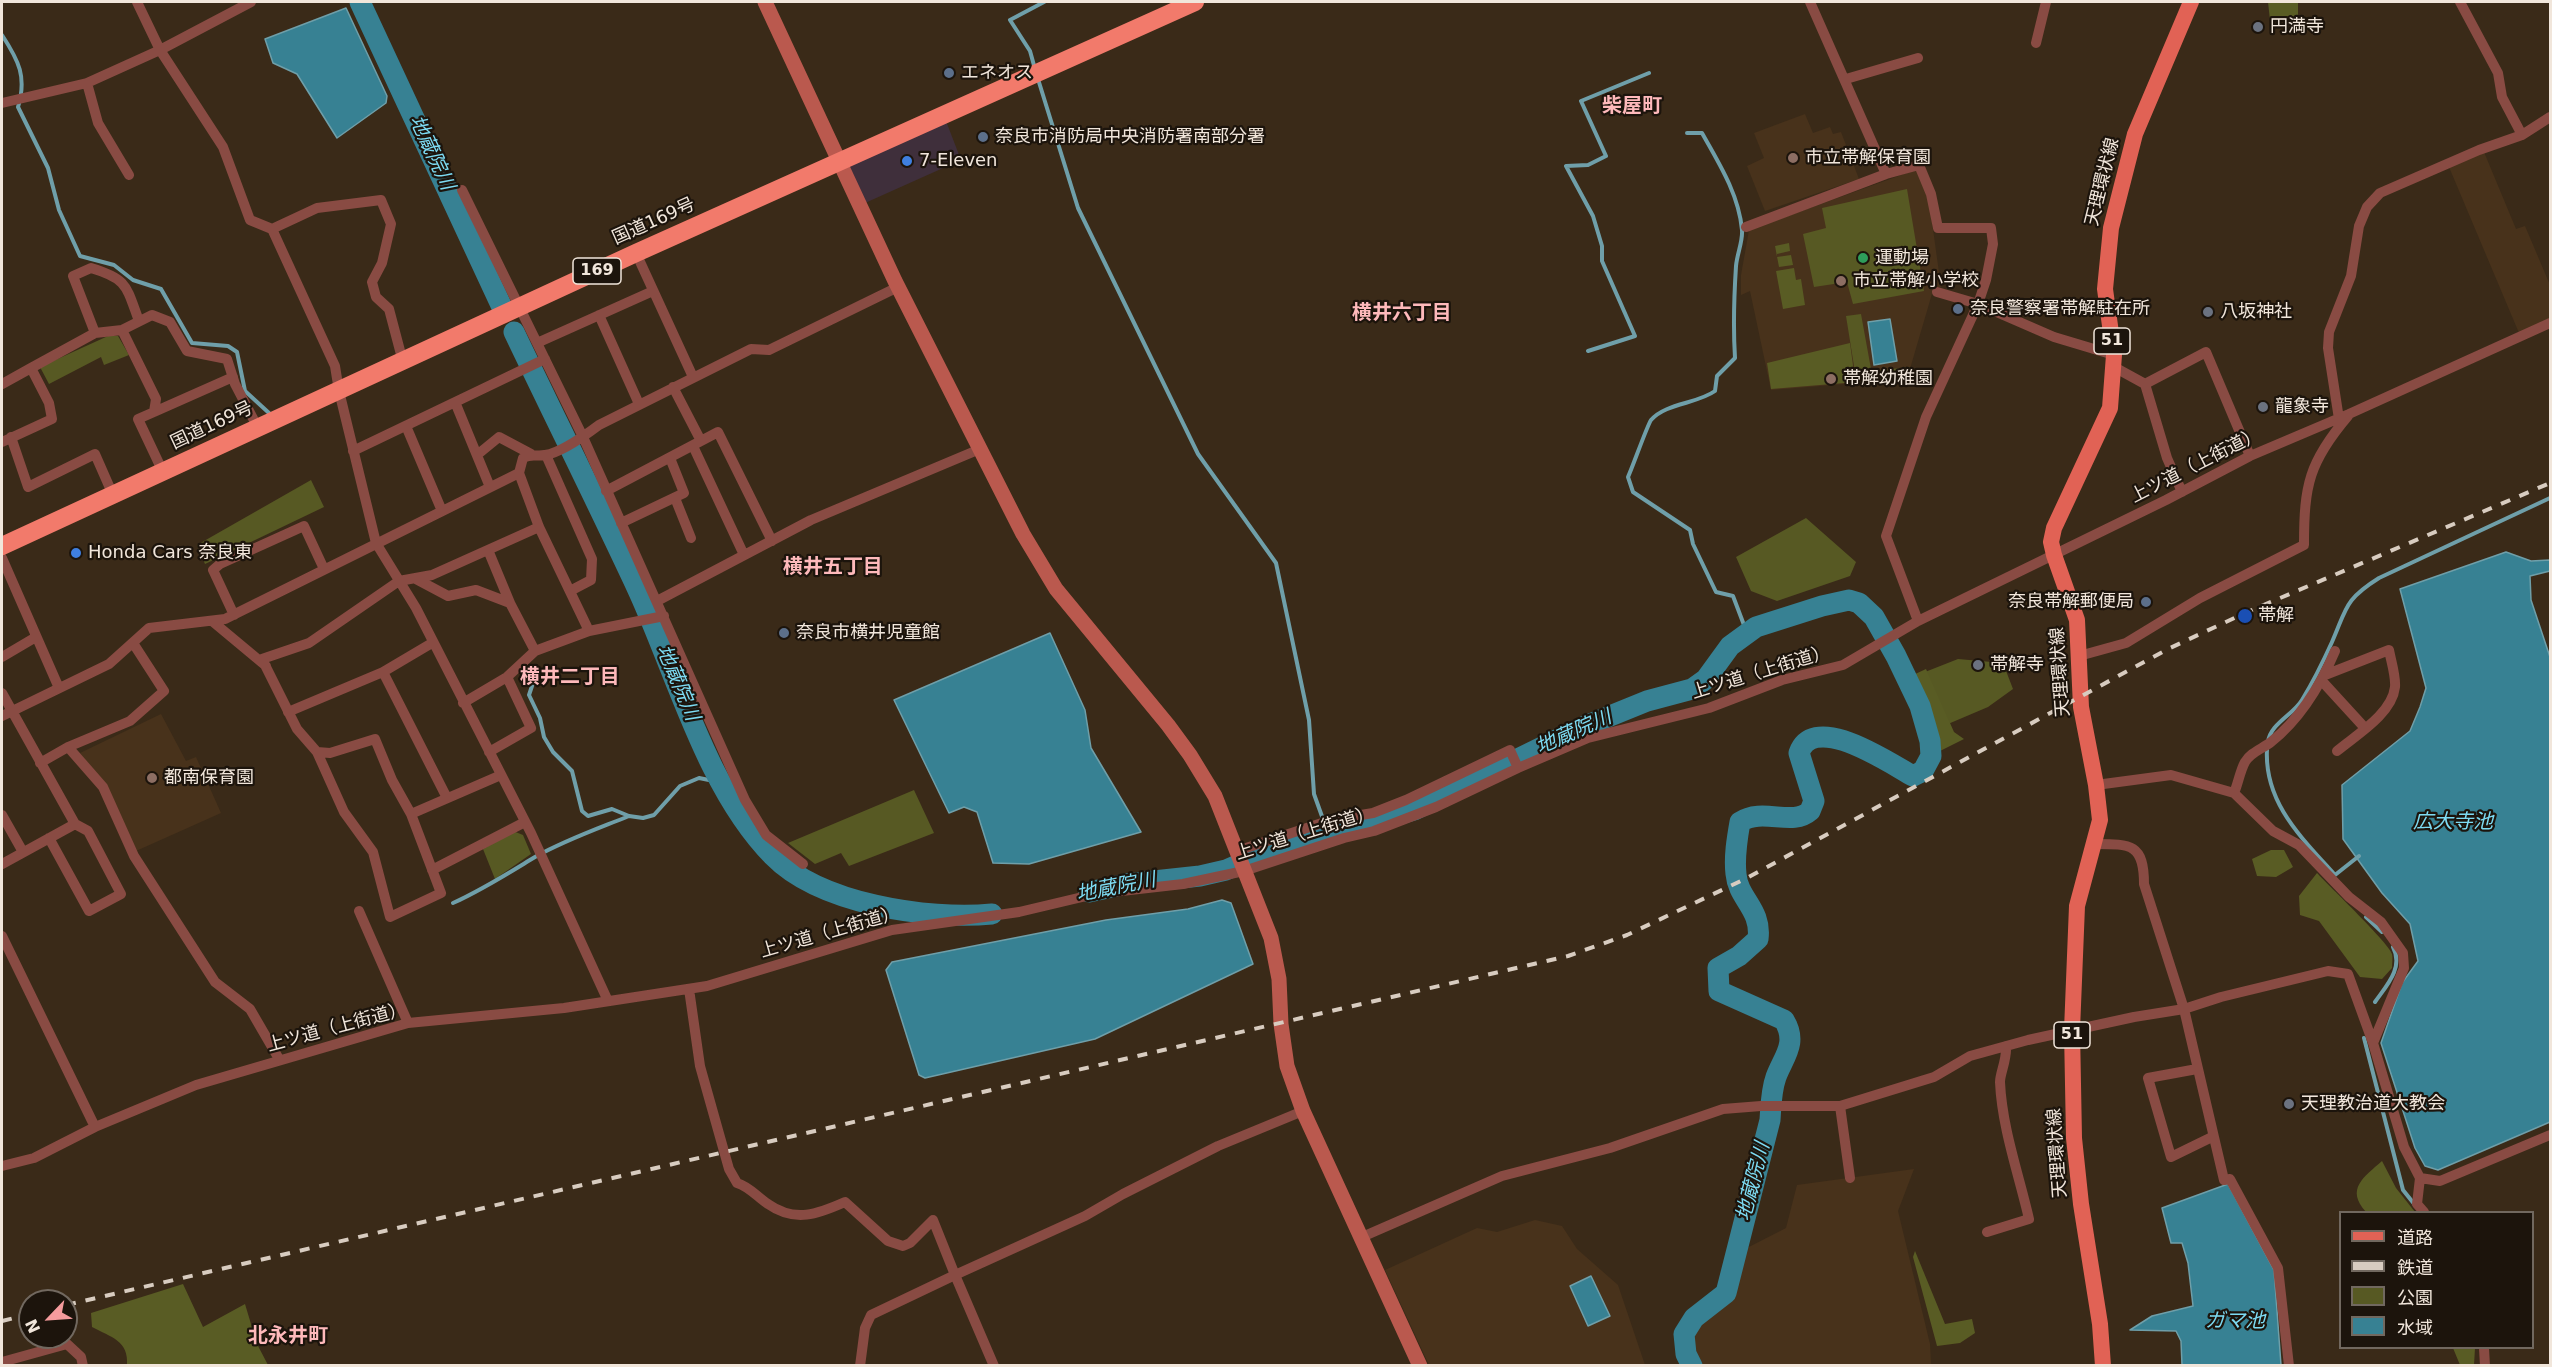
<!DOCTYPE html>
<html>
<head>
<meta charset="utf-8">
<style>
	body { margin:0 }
	#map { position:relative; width:2552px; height:1367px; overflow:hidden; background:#3a2a18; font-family:"DejaVu Sans","Noto Sans JP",sans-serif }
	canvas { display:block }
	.frame { position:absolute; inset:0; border:3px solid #f1e6db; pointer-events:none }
	.legend { position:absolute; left:2339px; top:1211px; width:195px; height:138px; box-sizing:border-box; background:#1c140c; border:2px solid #71685f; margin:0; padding:8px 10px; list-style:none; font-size:18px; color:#f1e6db }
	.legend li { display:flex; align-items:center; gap:12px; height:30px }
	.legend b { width:30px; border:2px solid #71685f }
	.north { position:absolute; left:18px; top:1289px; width:60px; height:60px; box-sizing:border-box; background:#1c140c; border:2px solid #71685f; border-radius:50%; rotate:245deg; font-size:16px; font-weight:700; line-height:24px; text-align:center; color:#f1e6db }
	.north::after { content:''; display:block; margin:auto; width:21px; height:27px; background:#f59b9d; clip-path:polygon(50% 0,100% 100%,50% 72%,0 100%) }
</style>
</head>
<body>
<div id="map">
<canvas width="2552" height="1367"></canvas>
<div class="frame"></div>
<ul class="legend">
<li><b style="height:8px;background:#e16255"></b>道路</li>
<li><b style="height:8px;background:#d8ccc0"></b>鉄道</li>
<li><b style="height:16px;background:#575923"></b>公園</li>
<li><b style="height:16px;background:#378193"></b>水域</li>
</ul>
<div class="north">N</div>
</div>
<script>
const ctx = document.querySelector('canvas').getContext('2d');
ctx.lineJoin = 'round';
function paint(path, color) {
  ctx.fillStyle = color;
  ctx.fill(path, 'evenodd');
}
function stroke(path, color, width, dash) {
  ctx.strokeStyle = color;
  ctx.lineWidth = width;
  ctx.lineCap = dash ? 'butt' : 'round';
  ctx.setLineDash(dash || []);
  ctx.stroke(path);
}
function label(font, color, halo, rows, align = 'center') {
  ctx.font = font + ' "DejaVu Sans","Noto Sans JP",sans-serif';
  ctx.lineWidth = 4.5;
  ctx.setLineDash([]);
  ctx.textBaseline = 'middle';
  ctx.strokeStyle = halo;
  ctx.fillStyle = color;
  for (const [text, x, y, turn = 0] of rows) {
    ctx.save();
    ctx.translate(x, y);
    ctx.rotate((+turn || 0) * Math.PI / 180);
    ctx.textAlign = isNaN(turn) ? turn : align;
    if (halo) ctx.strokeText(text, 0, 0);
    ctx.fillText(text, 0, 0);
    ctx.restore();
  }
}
paint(new Path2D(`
	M946,121L961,160L865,203L849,165Z`), '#3f2f3b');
paint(new Path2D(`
	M1805,114L1813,133L1830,127L1833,134L1841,132L1859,179L1765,211L1747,166L1764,158L1754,133Z
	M2484,152L2516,229L2525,226L2550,285V320L2519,333L2449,167Z
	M1915,170L1920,172L1928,193L1941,287H1934L1907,379L1771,390L1750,291L1741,295V275L1749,230Z
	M161,714L186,761L196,757L221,813L136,851L111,795L80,753Z
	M1914,1169L1898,1211L1930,1344L1931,1365H1700L1691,1359L1687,1330L1729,1295L1745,1249L1786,1228L1797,1185Z
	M1535,1220L1562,1226L1577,1249L1618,1285L1645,1365H1429L1385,1270L1477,1228L1497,1232Z`), '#48321b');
paint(new Path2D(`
	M1907,189L1924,291L1853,304L1847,282L1814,287L1803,234L1826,228L1822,208Z
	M1861,314L1871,369L1855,372L1846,316Z
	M108,336H118L129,355L104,365L101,357L49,384L40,367Z
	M311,480L324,507L205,564L197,545Z
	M1806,518L1856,562L1850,576L1777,601L1751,591L1736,557Z
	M1958,659L2003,663L2013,689L1988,707L1948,724L1925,672Z
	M914,790L934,833L849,866L841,853L815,864L788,843Z
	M513,831L523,835L531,854L495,879L483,849Z`), '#575923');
paint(new Path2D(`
	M2268,2H2298V16L2270,20Z
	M1789,243L1790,251L1777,254V257L1791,255L1793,265L1779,267L1775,246Z
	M1794,268L1796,280L1801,279L1805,305L1783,309L1776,271Z
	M1850,343L1854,373L1910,367L1906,378L1771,389L1767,363Z
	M1926,669L1954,732L1964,739L1938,752L1936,726L1913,675Z
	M2271,850H2284L2293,867L2276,877L2257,876L2252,859Z
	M2317,873C2329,886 2390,944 2392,954C2393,958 2392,964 2392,968L2382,979L2360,977L2319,921L2300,915L2299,896Z
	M2382,1161L2396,1188L2415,1212H2366C2345,1189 2364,1177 2382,1161Z
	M1915,1251L1945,1324L1972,1319L1975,1333L1960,1343L1937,1346L1913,1257Z
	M183,1284L203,1327L245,1304L257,1344L268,1365H127C129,1341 111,1337 92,1327L91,1313Z
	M2453,1348H2475L2474,1365H2460Z`), '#595c24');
const water = new Path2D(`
	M346,8L387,96L386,103L337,138L297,74L273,63L265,39Z
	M1890,319L1897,361L1874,365L1868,322Z
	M2506,552L2531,561L2550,560V571L2530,576L2531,600L2550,657V1122L2438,1170L2425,1166L2415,1148L2381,1043L2402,983L2418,961L2410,924L2382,893L2343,839L2342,785L2410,731L2420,707L2426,688L2400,589Z
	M1050,633L1085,710L1091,748L1141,832L1029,864L993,863L977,812L964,807L949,813L894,700Z
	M1222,900L1231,903L1253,964L1095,1039L925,1078L919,1075L886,970L892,962L1106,920L1188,909Z
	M2228,1184L2274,1270L2281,1365H2182L2181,1341L2176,1331L2130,1330L2152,1316L2193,1306L2188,1263L2182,1243H2171L2162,1208Z
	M1591,1276L1610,1316L1588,1326L1570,1286Z`);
paint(water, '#378193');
stroke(water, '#6f9fa9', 1.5);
stroke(new Path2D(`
	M2,35C19,61 27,77 18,107L48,168L59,210L80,256L114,265L133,280L161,289L192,343L228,346L237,352L245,391L269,413
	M1035,69L1030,51L1010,20L1044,2
	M1038,79L1078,208L1198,454L1276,563L1309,720L1314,794L1329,836
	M1687,133H1702C1719,163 1739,195 1742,230C1743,241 1737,254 1736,266C1734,297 1733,327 1735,358L1717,376L1715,391C1697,404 1666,403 1651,420C1647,426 1633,466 1628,477L1633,492L1690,530L1693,544L1716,592L1733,596L1747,633
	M1588,351L1635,336L1602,261V246L1593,216L1566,166L1588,165L1606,156L1581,101L1649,73
	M536,674L529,695L540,718L544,737L553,752L572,771L582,811L588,816L612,809L629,816L643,818L654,815L680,786L699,778L719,782
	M2268,742C2270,724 2293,715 2302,700C2313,682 2323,662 2332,642C2347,608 2344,600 2379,578L2550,498
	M2267,749C2264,803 2302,838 2335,875L2359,856
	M453,903C482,890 507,874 535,857C565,840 597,829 629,816
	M2366,917L2382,932
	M2375,1002C2386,986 2404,968 2393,947
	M2364,1038L2403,1190L2415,1205`), '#6f9fa9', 4);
stroke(new Path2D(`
	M360,2L501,305
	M514,332C555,418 598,504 638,590C677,675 707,789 773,856C820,904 927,920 992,914
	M1089,892L1126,884L1200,876L1226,870L1253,858L1414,810L1583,727L1647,701L1692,689L1706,679L1730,646L1756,627L1822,606L1849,600L1859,603L1874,617L1896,656L1920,706L1930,741L1931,756L1923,771L1913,776C1889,763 1814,711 1799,753L1814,801L1810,811C1792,827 1763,807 1740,822C1737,839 1734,857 1736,874C1738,899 1762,909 1758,939L1739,956L1718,968L1719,991L1784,1020C1798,1043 1784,1056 1776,1077C1771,1091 1771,1106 1770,1120L1726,1293L1694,1318L1684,1334L1686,1354L1692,1366`), '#378193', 21);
stroke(new Path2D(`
	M137,2L160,50L223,147L250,220L272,229L335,366L339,391L376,543L416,608L531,833L608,1001
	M1810,2L1886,174
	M2460,2L2498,73L2502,97L2522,135
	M2036,43L2046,2
	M1846,79L1918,58
	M87,83L98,123L129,175
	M2,103L87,83L160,50L251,2
	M462,190L583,437L745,800L766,835L803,864
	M1746,227L1886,174L1919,165L1931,194L1938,228H1991L1993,244L1986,280L1978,304L1926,417L1886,536L1918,621
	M272,229L317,208L381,200L391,224L382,263L372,282L376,297L389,309L403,362
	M636,253L693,377
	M1937,292L1978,304L2054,337L2114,355
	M599,315L639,404
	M122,330L156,399L154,412L138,419L163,472
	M95,333L73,276L91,268C128,279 126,286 139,321
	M537,343L653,291
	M2114,367L2145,384L2167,458L2182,492
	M2,384L31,368
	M2145,384L2206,352L2250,456
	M673,387L701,441
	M455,402L490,487
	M154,412L233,377
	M2339,419L2328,348L2329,332L2351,276L2359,226L2367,207L2380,193L2479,150L2522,135L2550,117
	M406,426L442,511
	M11,437L28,487L95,454L113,495
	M2,442L52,419L49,403L31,368L95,333L122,330L152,315L170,322L187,351L227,359L235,384L258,428
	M693,446L744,555
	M353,451L545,359
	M477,455L499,437L531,454
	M546,455L592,559L591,580L570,591
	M519,473L539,527L589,631
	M606,491L718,432L772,541
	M675,498L691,538
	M621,523L684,493L670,458
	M488,550L510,603
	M2,558L59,688
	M416,579L448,596L476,590L510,603L535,651
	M657,601L811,520L980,449
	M234,615L213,570L220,564L304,526L324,569
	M212,621L266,666
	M2079,656L2126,643L2200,598L2304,545C2304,485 2309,462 2348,416
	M2,657L36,637
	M383,672L447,798
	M2325,675L2389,650C2391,661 2396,676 2395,687C2392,714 2356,735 2337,751
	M2321,680L2364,727
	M2,693L75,824L2,864
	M463,703L507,677L535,651L589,631L664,616
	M288,712L383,672L432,643
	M2,716L109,664L149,628L225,619L519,473L523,458C532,453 536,457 545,455C560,453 587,434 599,425L751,349L769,350L898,287
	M68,747L103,787L134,856L215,982L250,1009L279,1059
	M317,752L344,812L373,852L390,917L441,893L411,814
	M489,752L531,728L507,677
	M40,763L68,747L130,721L164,691L133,643
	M501,775L411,814L392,780L375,739L330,753L317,752L297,729L262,659L309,643L399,581L432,575L539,527
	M2096,785L2171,775L2234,793L2273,831L2299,845L2349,897L2381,922L2403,953L2404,968L2373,1043
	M2234,793C2238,784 2240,771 2245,762C2251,752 2262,749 2271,742C2300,719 2321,684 2335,651
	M2,815L23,852
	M49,838L89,911L121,894L88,831L75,824
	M2096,844C2131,844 2144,844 2144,884L2184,1009L2224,1180L2230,1179L2278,1268L2289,1366
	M1237,851L1331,820L1373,813L1406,800L1510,750L1518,768
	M432,870L525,822
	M359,911L408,1023
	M2,936L95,1127
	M689,989L700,1066L729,1169L737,1183C750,1187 757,1197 768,1204C795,1223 818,1214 845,1202L888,1241L903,1246L910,1243L933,1220L955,1275L1085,1216L1123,1194L1218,1146L1303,1111
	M2197,1069L2148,1078L2171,1157L2212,1137
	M1840,1106L1850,1178
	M2,1166L34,1158L95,1127L196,1085L408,1023L564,1008L707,986L892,930L1019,912L1095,894L1183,884L1244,871L1344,838L1374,831L1436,807L1518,768L1588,738L1709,708L1782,680L1843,665L1918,621L2166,500L2250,456L2349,414L2550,323
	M2420,1178L2417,1204L2424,1212
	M1987,1232L2029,1219C2019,1175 2002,1128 2000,1082C2000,1073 2007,1060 2006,1046
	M1362,1237L1502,1176L1610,1148L1723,1109L1761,1106H1840L1934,1077L1970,1056L2028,1040L2134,1017L2184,1009L2221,997L2328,971L2348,974L2373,1043L2404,1147L2420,1178L2440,1181L2550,1135
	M2484,1348L2485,1366
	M2,1362L67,1344L81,1357L83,1366
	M860,1366L865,1328L871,1315L955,1275L994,1366`), '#894b43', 10);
stroke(new Path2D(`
	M765,2L895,281L1023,534L1056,589L1168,725L1190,755L1215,796L1271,938L1279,979L1281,1024L1287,1066L1303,1111L1420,1366`), '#ba594e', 15);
stroke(new Path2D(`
	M2103,1366L2100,1324L2081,1204L2074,1138L2072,1030L2077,906L2100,820L2096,785L2081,707L2077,620L2054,555L2051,542L2054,528L2110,408L2114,355L2105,289L2111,228L2135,134L2191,2`), '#e16255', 16);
stroke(new Path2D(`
	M2,546L636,253L1195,2`), '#f27a6b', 18);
stroke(new Path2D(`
	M66,1305L1568,956L1627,935L1745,879L2168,649L2245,613L2550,483
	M2,1321L30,1314`), '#d8ccc0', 4, [10, 10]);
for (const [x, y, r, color] of [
	[2258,27,6,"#6b7280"],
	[949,73,6,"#5c6f8a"],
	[983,137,6,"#5c6f8a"],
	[1793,158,6,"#8d6e63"],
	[907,161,6,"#3f7fe0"],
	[1863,258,6,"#2e9e5b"],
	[1841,281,6,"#8d6e63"],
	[1958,309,6,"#5c6f8a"],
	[2208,312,6,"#6b7280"],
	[1831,379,6,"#8d6e63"],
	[2263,407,6,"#6b7280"],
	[76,553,6,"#3f7fe0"],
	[2146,602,6,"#5c6f8a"],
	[2245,616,8,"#1a4fb4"],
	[784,633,6,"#5c6f8a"],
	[1978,665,6,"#6b7280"],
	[152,778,6,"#8d6e63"],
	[2289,1104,6,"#6b7280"]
]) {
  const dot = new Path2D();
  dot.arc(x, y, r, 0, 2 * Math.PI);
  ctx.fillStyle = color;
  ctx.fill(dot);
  stroke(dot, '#1c140c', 2);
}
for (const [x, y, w] of [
	[597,271,48],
	[2112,341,36],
	[2072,1035,36]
]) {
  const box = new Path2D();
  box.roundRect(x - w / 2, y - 13, w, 26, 4.5);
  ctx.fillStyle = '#1c140c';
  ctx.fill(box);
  stroke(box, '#f1e6db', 1.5);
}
label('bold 16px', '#f1e6db', null, [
	["169",597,271],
	["51",2112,341],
	["51",2072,1035]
]);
label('18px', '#f1e6db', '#1c140c', [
	["円満寺",2270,27],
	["エネオス",961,73],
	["奈良市消防局中央消防署南部分署",995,137],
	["市立帯解保育園",1805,158],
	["7-Eleven",919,161],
	["運動場",1875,258],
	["市立帯解小学校",1853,281],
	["奈良警察署帯解駐在所",1970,309],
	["八坂神社",2220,312],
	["帯解幼稚園",1843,379],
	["龍象寺",2275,407],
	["Honda Cars 奈良東",88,553],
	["奈良帯解郵便局",2134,602,"right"],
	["帯解",2258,616],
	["奈良市横井児童館",796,633],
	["帯解寺",1990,665],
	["都南保育園",164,778],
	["天理教治道大教会",2301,1104]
], 'left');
label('18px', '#f1e6db', '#1c140c', [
	["天理環状線",2103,182,-76],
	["国道169号",654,222,-24],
	["国道169号",212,426,-25],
	["上ツ道（上街道）",2196,466,-27],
	["天理環状線",2061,672,-94],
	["上ツ道（上街道）",1761,673,-17],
	["上ツ道（上街道）",1305,834,-17],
	["上ツ道（上街道）",830,933,-16],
	["上ツ道（上街道）",337,1028,-15],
	["天理環状線",2058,1153,-94]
]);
label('bold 20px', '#feb9bb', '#1c140c', [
	["柴屋町",1632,107],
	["横井六丁目",1402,314],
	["横井五丁目",833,568],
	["横井二丁目",570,678],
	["北永井町",288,1337]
]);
label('italic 20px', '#7ddbf3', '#1c140c', [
	["地蔵院川",431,153,65],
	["地蔵院川",677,683,67],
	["地蔵院川",1574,733,-24],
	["広大寺池",2453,823],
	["地蔵院川",1116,888,-11],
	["地蔵院川",1754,1182,-76],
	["ガマ池",2235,1322]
]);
</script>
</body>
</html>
